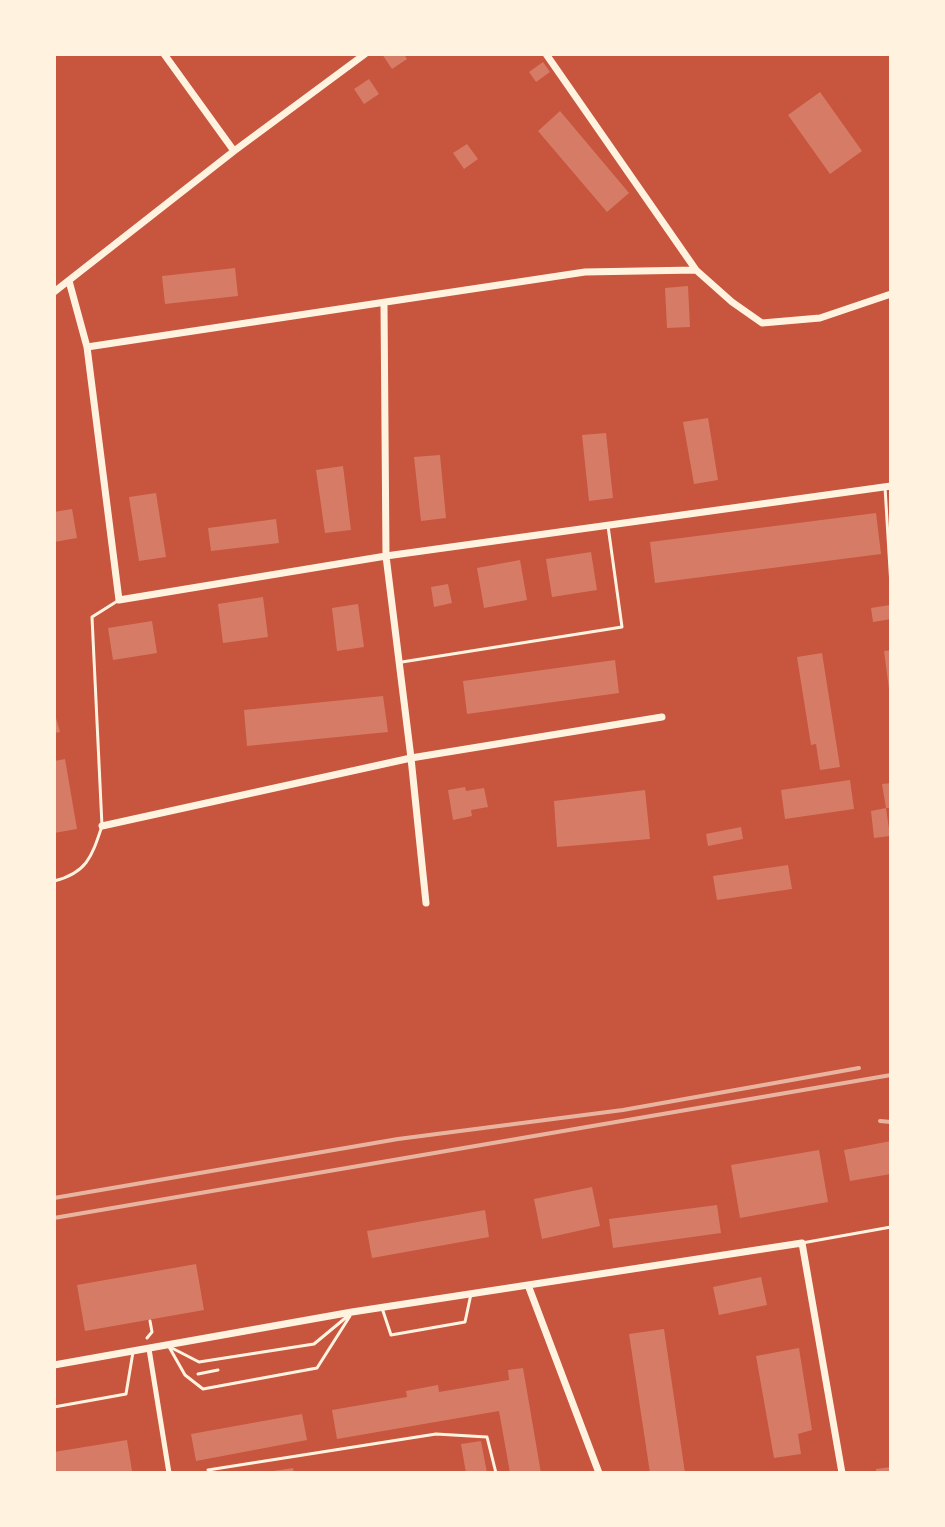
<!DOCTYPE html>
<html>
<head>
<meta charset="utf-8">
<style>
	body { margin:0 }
	#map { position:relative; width:945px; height:1527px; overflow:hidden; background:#c8553d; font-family:"Open Sans",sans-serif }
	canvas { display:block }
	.frame { position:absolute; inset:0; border:56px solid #fff3e0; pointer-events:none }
</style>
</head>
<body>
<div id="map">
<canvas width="945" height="1527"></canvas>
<div class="frame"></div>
</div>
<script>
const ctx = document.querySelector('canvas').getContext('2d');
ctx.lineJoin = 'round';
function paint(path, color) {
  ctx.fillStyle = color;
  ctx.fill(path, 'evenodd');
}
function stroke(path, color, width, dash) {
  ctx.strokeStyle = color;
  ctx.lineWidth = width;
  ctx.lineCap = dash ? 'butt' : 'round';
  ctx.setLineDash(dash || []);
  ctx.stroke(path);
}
paint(new Path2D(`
	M382,54H404L407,59L392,69Z
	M543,62L550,72L536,82L529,72Z
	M369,79L379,94L364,104L354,89Z
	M820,92L862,151L830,174L788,115Z
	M560,111L629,193L607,212L538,131Z
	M467,144L478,159L464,169L453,153Z
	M235,268L238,296L165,304L162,276Z
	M688,286L690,327L667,328L665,288Z
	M708,418L718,480L694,484L683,422Z
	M606,433L613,498L589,501L582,435Z
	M440,455L446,518L421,521L414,457Z
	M343,466L351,530L325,533L316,470Z
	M156,493L166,557L139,561L129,497Z
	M72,509L77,538L54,542V512Z
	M876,513L881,554L655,583L650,542Z
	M276,519L279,543L211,551L208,528Z
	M591,552L597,590L552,597L546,559Z
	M520,560L527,600L484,608L477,568Z
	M448,584L452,603L434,607L431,587Z
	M263,597L268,637L223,643L218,604Z
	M358,604L364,647L337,651L332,608Z
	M890,605L891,619L873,622L871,608Z
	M152,621L157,653L113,660L108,628Z
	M891,650V689H889L884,651Z
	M822,653L840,767L820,770L816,744L811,745L797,657Z
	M615,660L619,693L467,714L463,681Z
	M383,696L388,732L247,746L244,710Z
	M54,711L60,732L54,733Z
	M65,759L77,829L54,833V761Z
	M850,780L854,809L785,819L781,790Z
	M891,783V808H886L882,784Z
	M465,787L466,791L484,788L488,807L471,810L472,816L453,820L448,790Z
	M645,790L650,839L557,847L554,801Z
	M886,808L890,836L874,838L871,811Z
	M741,827L743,839L708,846L706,834Z
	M788,865L792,889L717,900L713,876Z
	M891,1141V1174L850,1181L844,1150Z
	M819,1150L828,1202L740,1218L731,1165Z
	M592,1187L600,1226L542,1239L534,1199Z
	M717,1205L721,1233L613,1248L609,1219Z
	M485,1210L489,1237L372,1258L367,1231Z
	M196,1264L204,1310L85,1331L77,1285Z
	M761,1277L767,1305L719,1315L713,1287Z
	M664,1329L685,1473H650L629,1334Z
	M799,1348L812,1430L798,1434L801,1454L774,1458L756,1356Z
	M523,1368L541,1473H510L499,1411L337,1439L332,1410L407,1397L406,1391L438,1385L439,1392L509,1380L508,1370Z
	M302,1414L307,1440L196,1461L191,1434Z
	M127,1440L132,1471L54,1473V1452Z
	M481,1441L487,1473H466L461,1444Z
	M891,1467V1473H876V1469Z
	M293,1468L294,1473H273V1471Z`), '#d67c66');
stroke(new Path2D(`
	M147,1338L152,1332L150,1321
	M198,1374L218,1370`), '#fff3e0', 3);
stroke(new Path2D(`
	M885,487L891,586
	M402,662L622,627L608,526
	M54,881C87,873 92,856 102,826L92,617L119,600
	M802,1243L891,1227
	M382,1308L391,1335L465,1322L471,1294
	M168,1345L185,1375L203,1389L317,1368L350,1316
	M168,1346L199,1362L314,1344L349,1315
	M54,1407L126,1394L133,1352
	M208,1470L436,1434L487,1437L496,1473`), '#fff3e0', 3);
stroke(new Path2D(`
	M149,1349L169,1473`), '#fff3e0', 5);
stroke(new Path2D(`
	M164,54L234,151
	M546,54L696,270
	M69,281L87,347L119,600L386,556L891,486
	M54,292L234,151L365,54
	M384,304L386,556L411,758L426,903
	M87,347L585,272L696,270L732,302L762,323L820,318L891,294
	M102,826L411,758L662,717
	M528,1285L599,1473
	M54,1365L352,1312L802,1243L842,1473`), '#fff3e0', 7);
stroke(new Path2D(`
	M880,1121L891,1122
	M54,1198L398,1139L623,1110L859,1068
	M54,1218L891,1075`), '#e9b49f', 4);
</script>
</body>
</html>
